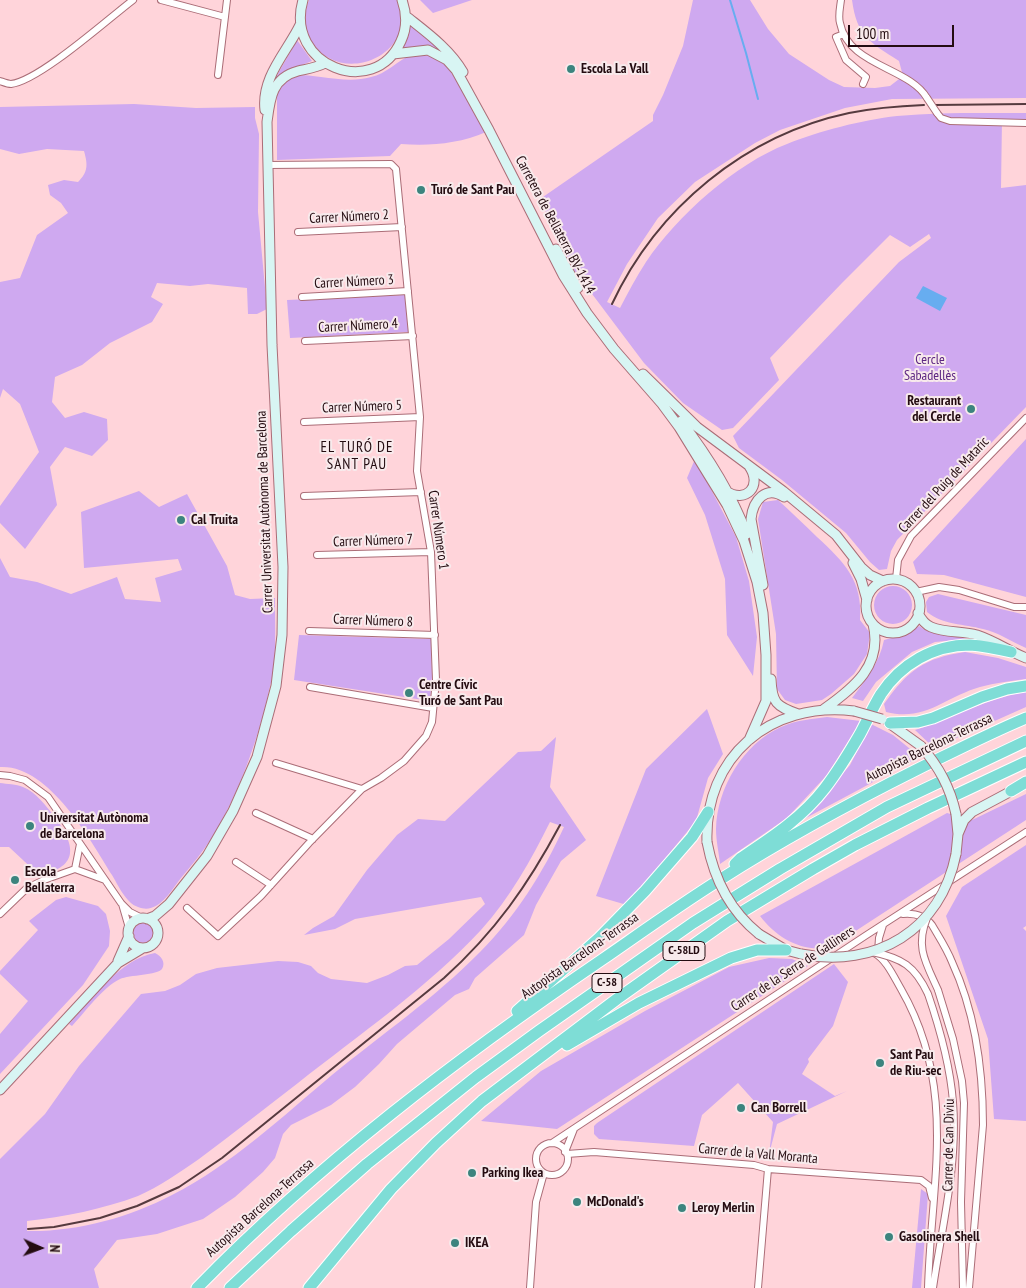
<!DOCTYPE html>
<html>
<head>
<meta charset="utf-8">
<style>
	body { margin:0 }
	#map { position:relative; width:1026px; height:1288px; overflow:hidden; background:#ffd4da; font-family:"PT Sans Narrow",sans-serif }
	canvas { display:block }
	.north { position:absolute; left:15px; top:1223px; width:50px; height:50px; -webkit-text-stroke:4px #f8eaec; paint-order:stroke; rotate:92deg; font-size:14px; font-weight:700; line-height:20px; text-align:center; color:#240c11 }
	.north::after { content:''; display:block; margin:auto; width:18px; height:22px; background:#240c11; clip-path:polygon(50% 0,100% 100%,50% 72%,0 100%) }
	.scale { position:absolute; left:848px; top:25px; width:106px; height:22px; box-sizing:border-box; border:2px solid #240c11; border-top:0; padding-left:6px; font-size:15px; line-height:18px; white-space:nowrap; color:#240c11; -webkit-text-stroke:4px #f8eaec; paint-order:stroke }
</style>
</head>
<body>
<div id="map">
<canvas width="1026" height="1288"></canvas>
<div class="north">N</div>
<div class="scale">100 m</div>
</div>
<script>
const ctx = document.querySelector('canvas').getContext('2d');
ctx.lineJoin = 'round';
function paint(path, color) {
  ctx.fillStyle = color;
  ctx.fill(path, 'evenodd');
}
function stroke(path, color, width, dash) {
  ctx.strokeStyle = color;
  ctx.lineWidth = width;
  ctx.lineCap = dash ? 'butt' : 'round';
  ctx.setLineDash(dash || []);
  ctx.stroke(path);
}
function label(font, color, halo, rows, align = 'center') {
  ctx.font = font + ' "PT Sans Narrow",sans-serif';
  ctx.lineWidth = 4;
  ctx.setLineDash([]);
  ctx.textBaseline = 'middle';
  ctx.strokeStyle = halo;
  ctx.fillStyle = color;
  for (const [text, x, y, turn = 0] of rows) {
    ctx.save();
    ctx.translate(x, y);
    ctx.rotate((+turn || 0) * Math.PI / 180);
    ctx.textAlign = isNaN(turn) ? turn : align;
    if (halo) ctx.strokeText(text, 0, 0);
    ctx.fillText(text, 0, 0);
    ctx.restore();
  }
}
paint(new Path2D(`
	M309,0H397C421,54 341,89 311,41C303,29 304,13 309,0Z
	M420,0H472L433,13Z
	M693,0H750L768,29L789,54L829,80L844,87L875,88L890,86L903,76L899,61C870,42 857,37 852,0H1026V98L892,99L845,108L780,130L755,143L695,182L658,218L627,264L607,302L620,308C628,293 636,277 646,262C677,216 735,164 787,144C819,131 862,120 897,116C940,112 983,113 1026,113V119H1002L1001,188L1026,185V407L897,540L891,551L887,569L879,570L870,562L846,533L782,480L739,448L733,436L899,262L931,238L929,234L910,247L890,235L842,283L770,358L779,380L733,428L722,430L683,403L644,363L568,262L540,199L653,121V115L663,95L683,46Z
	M411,26L443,52C429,44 417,45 402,49Z
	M297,40L312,61L284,72L271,86Z
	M411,55C420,55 431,55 438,59C453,68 477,115 486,132C459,144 429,146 401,144L390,156L277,160V92C282,84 288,77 298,76C305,74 313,76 321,77C338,79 354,82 371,77C386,74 397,61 411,55Z
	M134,104L196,108L255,107V118L259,134L258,212L267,309L257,314H248L247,288L208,284L190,286L157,283L151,297L163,304L152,322L110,343L82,365L55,377L52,402L65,418L84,412L107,419L108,440L92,456L65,447L50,467L57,505L25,549L0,523V506L39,452L20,404L3,389L0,398V282L20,278L37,235L68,213L61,203L50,195L48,185L64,180L78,182C88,172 88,165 84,151L47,149L19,154L0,149V107Z
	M405,295L409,332L290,338L287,300Z
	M1026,439V597L944,575L917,574L913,562Z
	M695,459L736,537L749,581L757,637L753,676L727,635L725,579L705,515L687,478Z
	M139,491L159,507L187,494L227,566L235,595L250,599L275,598C275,620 276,643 274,666C273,676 270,686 268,695C257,743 237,798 211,839C202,853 191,866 181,878C170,892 158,915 138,907C126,903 118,885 112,875C90,839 48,764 0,767V558L10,577L37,582L71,594L117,577L125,599L161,602L155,578L182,570L178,559L84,568L81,512Z
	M778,500C791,512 804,524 817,537C844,562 863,580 860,620L870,633L867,654L854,674L831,694L822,700L796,704L785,700L777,689L776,634L758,519L763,502Z
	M874 605a19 19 0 1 1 38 0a19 19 0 1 1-38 0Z
	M938,594L1026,615V648C1012,642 998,632 983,629C964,624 943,625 927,612L926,602L929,597Z
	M919,626L927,631L968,639L935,642L912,652L876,682L863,701L852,698C865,681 880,662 884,640L910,633Z
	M299,635L431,639L432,676L430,701L294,680Z
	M965,652L998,658L1026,667V679C1011,681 995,683 980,687C945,697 925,722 886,712L884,704C908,670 924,658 965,652Z
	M1026,692V707L934,748L915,730C953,718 987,698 1026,692Z
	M707,709L723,754L708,778L696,821L627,905L596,896L646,769Z
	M827,717L861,721L827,775L787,818L720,864C719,853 716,841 716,829C717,788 743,744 781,727C796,720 812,719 827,717Z
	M871,724L893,735L920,757L804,819L850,765Z
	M556,737L550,787L586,840L561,861L536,905L524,935L475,978L469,989L455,995L397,1044L379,1064L355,1087L331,1105L291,1125L283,1134L275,1158L263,1172L235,1197L203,1219L157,1234L117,1240L94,1269L99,1288H0V1159L45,1114L79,1066L141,994L165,991L180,985L196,974L217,968L278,961L298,962L311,966L318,973L331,979L367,983L388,975L405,966L417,965L449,939L485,904L481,897L355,919L335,929L304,935L313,928L334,916L367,870L397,835L418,819L445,821L518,752L541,751ZM550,822L564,827C543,873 516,916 480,952C436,997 381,1035 332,1075C282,1117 231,1165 172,1195C128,1218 76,1232 27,1231V1221C64,1217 103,1209 138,1196C159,1187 180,1172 199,1159C233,1134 265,1108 298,1083C360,1034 427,988 481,930C510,898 531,860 550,822Z
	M0,783C7,784 16,784 23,787C36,792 46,806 54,816C75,844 81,867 39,875L9,847H0Z
	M1026,794V820L831,947C802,953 777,938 760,916L947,813L972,820Z
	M1026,845V926L1023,928L1026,931V1121L994,1119L988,1039L946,916L962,887Z
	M66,897L98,906L106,914L110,931L109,946L83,985L0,1074V1034L28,1001L0,974V971L38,930L29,921L56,900Z
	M133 933a10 10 0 1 1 20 0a10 10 0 1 1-20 0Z
	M155,953C161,956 166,962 162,969C158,975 129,975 120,979C103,987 85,1012 72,1026L69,1024C93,998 120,959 155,953Z
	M769,958L792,959L808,966L557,1129L481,1121L541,1071L645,1011L729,967Z
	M834,964L848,982L833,1026L808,1059L809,1062L802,1074L835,1096L847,1091L777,1124L769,1154L773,1122L738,1083L702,1115L694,1146L599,1139L594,1134V1126L597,1123Z
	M921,1189L928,1194L921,1288H912Z`), '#cfa9f0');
paint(new Path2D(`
	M923,286L947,298L940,311L916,298Z`), '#67adf0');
stroke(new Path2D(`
	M730,0L746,53L758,99`), '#67adf0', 2);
const street = new Path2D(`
	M161,0L225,17
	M841,0C840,8 838,16 840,23C848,66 909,67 927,98
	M844,34L836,37L846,60L866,77L863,84
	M218,75L227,0
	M0,81C3,82 8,84 11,84C39,81 108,19 133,0
	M937,113L941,118L950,121L1026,123
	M298,232L402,227
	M302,297L408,291
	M305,341L413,336
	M304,422L420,417
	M304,496L421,492
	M317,555L431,552
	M896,579L898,560L911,536L1026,418
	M916,592L939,587L959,590L1014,607H1026
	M309,631L435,635
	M310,687L433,708
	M276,763L362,789
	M0,775L10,776L25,780L48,797L121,903L130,912L142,918
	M256,813L313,839
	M236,862L271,885
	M75,869L80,844
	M122,904L129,928
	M187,908L218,936L261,896L309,843L362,789L381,778L404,761L426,736L432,722L436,680L431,552L417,471L420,417L396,169L391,164L267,165
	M0,914L27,888L44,880L75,869L105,880
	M903,914C914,913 925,916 932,925C939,937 947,949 952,962C976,1014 983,1069 983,1125L969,1288
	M878,952L879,938L883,925
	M874,953C886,959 894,977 901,989C958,1088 931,1182 928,1288
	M938,990L953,1039L962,1081L964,1103L961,1202L963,1288
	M928,994C940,1029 950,1064 953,1102C958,1165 942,1226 933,1288
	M552,1143L865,936L1026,832
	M536 1159a16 16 0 1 1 32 0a16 16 0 1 1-32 0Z
	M565,1152L574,1129
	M567,1154L594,1152L754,1165L768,1169L921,1180L929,1186L932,1198
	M530,1288L536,1202L544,1173
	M758,1288L768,1169`);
const secondary = new Path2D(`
	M303,0C284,65 374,101 401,41C407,28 407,14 402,0
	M406,16C426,32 450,49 463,72
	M393,54L428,50L447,60L456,70L489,130L563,275L587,313L614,349L662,404L679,427L727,505L744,541L757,582L763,613L766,655V701L749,740
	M265,110C261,77 287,52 300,25
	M556,249L578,288
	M643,374L697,427L783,491L836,535L861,567L870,575L883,581
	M681,421C708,456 731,493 747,534
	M726,491C746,504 763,486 749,466
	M853,563L861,579L867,600
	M866 606a27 27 0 1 1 54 0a27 27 0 1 1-54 0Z
	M763,585L751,519C753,500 766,485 784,497
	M918,613C921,619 924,624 931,627C945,633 962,631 977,635C995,641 1009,651 1026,658
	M771,679C772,703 776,706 798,714
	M824,709C854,688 883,665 873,624
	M889,723L921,746
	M958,834L964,820L972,812L1017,788
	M707,842C704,757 770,701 854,711
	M956,854L958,834L956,814
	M128 933a15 15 0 1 1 30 0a15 15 0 1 1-30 0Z
	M147,919L155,916L169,904L207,856L233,811L257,757L276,686L282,635L283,567L272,345L267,122C270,98 272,78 298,71C306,69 316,68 325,63
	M759,934L786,950L801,954
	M118,961L129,936
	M0,1090L118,963L143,948`);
const highway = new Path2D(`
	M890,723L918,722L933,718L982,697L1007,689L1026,686
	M1011,791L1026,782
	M735,864L741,858C771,838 802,818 825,788C838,771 849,753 860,734C867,721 873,707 881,694C901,664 933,645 970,645C984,646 998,649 1011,652
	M517,1011L599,938L645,891L692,837L708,812
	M567,1045L639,1003L731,958L757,950H786
	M197,1288C319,1163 459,1057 603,959C642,932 681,904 721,879C785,838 852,802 920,768C955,751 990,733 1026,718
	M230,1288L291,1231L367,1164L476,1077L539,1031L693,923L780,869L887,807L1026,741
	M309,1288L391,1189L436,1143L482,1101L617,999L727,921L813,869L855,845L928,808L1026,762`);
stroke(street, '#ab6d77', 8);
stroke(secondary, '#ab6d77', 11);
stroke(highway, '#fff', 13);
stroke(street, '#fff', 6);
stroke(secondary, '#d8f5f3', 9);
stroke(highway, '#7eddd6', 11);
stroke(new Path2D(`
	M935,105L1026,104
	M612,304C657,208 745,135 849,113C874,108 899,106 924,105
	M28,1229L54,1227L100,1218L137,1206L179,1187L222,1158L444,978C495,932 528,885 560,825`), '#563a3f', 2);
const streetBridge = new Path2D(`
	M927,98L937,113
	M927,918C915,947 926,963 938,990
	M872,952C902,958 915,966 928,994`);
const secondaryBridge = new Path2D(`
	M854,711L882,719
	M921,746C939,767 950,787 956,814
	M707,842C714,879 729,910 759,934
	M801,954C876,969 941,930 956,854`);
stroke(streetBridge, '#ab6d77', 8, []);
stroke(secondaryBridge, '#ab6d77', 11, []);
stroke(streetBridge, '#fff', 6);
stroke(secondaryBridge, '#d8f5f3', 9);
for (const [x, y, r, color] of [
	[571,69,5,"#3c847e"],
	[421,190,5,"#3c847e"],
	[971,409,5,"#3c847e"],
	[181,520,5,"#3c847e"],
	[409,693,5,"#3c847e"],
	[30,826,5,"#3c847e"],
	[15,880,5,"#3c847e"],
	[880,1063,5,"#3c847e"],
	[741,1108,5,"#3c847e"],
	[472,1173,5,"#3c847e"],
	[577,1202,5,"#3c847e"],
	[682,1208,5,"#3c847e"],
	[889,1237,5,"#3c847e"],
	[455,1243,5,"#3c847e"]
]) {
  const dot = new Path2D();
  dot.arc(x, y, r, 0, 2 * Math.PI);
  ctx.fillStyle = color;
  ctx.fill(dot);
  stroke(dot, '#f8eaec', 2);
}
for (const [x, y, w] of [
	[684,951,42],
	[607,983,30]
]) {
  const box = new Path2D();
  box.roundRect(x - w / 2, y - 9.5, w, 19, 4);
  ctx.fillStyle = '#f8eaec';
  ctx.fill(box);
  stroke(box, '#240c11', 1);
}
label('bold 12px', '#240c11', null, [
	["C-58LD",684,951],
	["C-58",607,983]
]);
label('bold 14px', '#240c11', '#f8eaec', [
	["Escola La Vall",581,69],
	["Turó de Sant Pau",431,190],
	["Restaurant",961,401,"right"],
	["del Cercle",961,417,"right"],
	["Cal Truita",191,520],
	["Centre Cívic",419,685],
	["Turó de Sant Pau",419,701],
	["Universitat Autònoma",40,818],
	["de Barcelona",40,834],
	["Escola",25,872],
	["Bellaterra",25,888],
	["Sant Pau",890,1055],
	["de Riu-sec",890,1071],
	["Can Borrell",751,1108],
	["Parking Ikea",482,1173],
	["McDonald's",587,1202],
	["Leroy Merlin",692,1208],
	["Gasolinera Shell",899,1237],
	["IKEA",465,1243]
], 'left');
label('14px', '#240c11', '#f8eaec', [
	["Carrer Número 2",349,217,-3],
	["Carretera de Bellaterra BV-1414",555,225,62],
	["Carrer Número 3",354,282,-3],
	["Carrer Número 4",358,326,-3],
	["Carrer Número 5",362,407,-2],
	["Carrer del Puig de Mataric",944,485,-47],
	["Carrer Universitat Autònoma de Barcelona",265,512,-92],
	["Carrer Número 1",438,530,82],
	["Carrer Número 7",373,541,-2],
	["Carrer Número 8",373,621,2],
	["Autopista Barcelona-Terrassa",929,748,-26],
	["Autopista Barcelona-Terrassa",580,956,-35],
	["Carrer de la Serra de Galliners",793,969,-33],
	["Carrer de Can Diviu",949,1145,-89],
	["Carrer de la Vall Moranta",758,1154,5],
	["Autopista Barcelona-Terrassa",260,1208,-42]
]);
label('14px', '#5d2682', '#f8eaec', [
	["Cercle",930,360],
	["Sabadellès",930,376]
]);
ctx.letterSpacing = '1px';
label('15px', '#240c11', '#f8eaec', [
	["EL TURÓ DE",357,448],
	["SANT PAU",357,465]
]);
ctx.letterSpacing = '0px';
</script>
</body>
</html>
